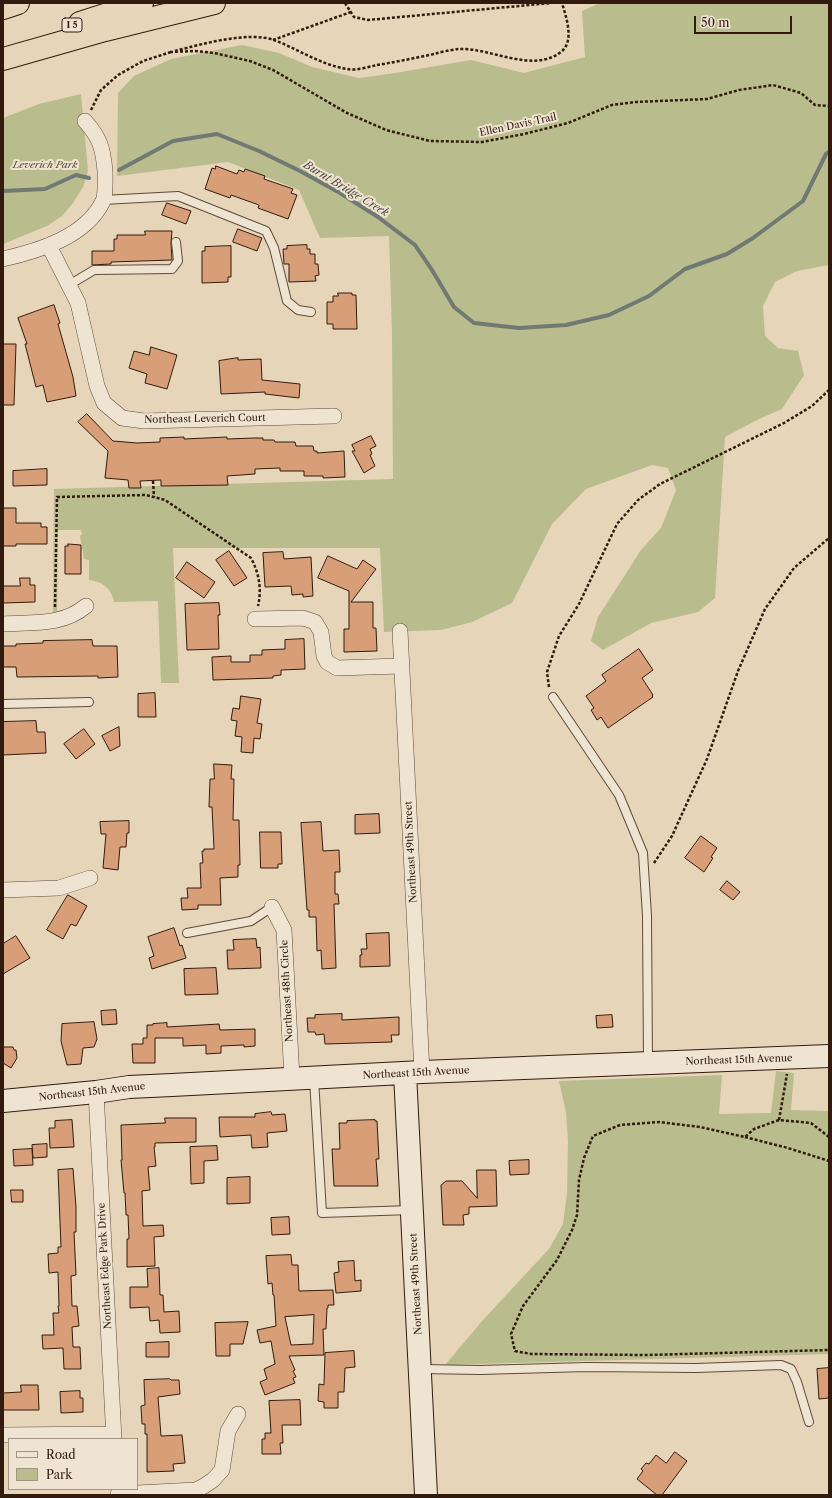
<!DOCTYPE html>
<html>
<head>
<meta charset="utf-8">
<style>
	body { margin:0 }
	#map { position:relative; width:832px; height:1498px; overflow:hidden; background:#e6d5b9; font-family:"Libre Caslon Text",serif }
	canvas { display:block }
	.frame { position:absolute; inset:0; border:4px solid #321b0e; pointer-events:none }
	.legend { position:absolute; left:8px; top:1438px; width:130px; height:52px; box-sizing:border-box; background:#efe4d2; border:1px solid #a39484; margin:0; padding:5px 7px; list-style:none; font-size:12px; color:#321b0e }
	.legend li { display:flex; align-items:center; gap:8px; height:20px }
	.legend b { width:20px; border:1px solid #a39484 }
	.scale { position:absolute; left:694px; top:16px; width:98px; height:18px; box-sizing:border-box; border:2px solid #321b0e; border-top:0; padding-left:5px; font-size:12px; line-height:14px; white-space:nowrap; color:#321b0e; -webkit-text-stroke:3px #efe4d2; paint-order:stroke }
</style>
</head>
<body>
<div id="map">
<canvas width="832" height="1498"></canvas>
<div class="frame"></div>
<ul class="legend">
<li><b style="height:5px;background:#efe4d2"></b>Road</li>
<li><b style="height:11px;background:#b9bc8c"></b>Park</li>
</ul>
<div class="scale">50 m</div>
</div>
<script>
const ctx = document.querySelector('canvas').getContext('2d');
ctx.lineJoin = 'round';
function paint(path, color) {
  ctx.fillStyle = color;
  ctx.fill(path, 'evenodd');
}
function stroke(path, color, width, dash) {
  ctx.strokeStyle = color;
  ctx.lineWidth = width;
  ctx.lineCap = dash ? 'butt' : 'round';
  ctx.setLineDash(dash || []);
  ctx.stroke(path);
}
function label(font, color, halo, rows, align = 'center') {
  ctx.font = font + ' "Libre Caslon Text",serif';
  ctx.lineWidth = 4;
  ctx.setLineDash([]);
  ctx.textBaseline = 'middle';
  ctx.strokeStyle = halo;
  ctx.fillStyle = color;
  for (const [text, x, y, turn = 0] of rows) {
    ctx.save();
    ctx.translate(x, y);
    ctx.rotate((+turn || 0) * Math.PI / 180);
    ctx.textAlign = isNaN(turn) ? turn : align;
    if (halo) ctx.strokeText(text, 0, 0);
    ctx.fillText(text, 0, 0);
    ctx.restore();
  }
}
paint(new Path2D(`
	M600,3H829V265L797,271L775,282L763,306L765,336L778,348L798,351L804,375L782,409L759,419L725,437L715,598L698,612L651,623L603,650L591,641L598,617L641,550L661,528L676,490L668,468L652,465L586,489L552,524L512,603L472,622L441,630L384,632L380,548H173L179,683H161L158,601L114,602C112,589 102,581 89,580V560L84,559L80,536L82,534L81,530H58L57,612L53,613L54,489L393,479L392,333L389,236L320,238L299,190L228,162L117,176L118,93L134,76L171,59L242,45L279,53L312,67L359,78L395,73L471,60L524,73L585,57L582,11Z
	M81,94L88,171L83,187L73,203L62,216L47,226L3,244V118L39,104Z
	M776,1071L794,1073L791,1110L829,1111V1354L445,1365L483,1320L549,1249L563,1224L567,1194L568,1141L566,1112L559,1081L722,1075L719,1114L771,1113Z`), '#b9bc8c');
stroke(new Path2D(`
	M119,170L173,141L217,134L259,151L300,171L340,193L378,217L415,245L432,270L454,307L474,323L519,328L566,325L609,315L649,296L685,269L727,254L753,238L803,201L826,154L829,152
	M3,191L45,189L76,175L89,178`), '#707974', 4);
const building = new Path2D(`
	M216,166L237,174L239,170L244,172L245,169L265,176L264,179L293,189L291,193L297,195L288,219L258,208L259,205L231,195L230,198L205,189L212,168L215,169Z
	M167,203L191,211L186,224L162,215Z
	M238,229L262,238L257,251L233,242Z
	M145,231H172L171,243L172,260L111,262V264L92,265V251H114V239H117V235H145Z
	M307,245V249H310V254H315V264H318L319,275L315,276L316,281L289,282V264H284L283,249H287V246Z
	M231,246V277H228V282L202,283V251H205V247Z
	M338,293H352V295H356L357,329H333V324H327V302H333V296H338Z
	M54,305L60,323L58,324L73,377L76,396L47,402L43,385L36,387L25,344H27L18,318Z
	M3,344H16L14,405H3Z
	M151,347L177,355L167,389L145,383L147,374L129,368L134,351L149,355Z
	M238,358V360L261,359L262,380L300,384L299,398L265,394V392L221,394L219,361Z
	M87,414L113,441L137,443L160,442V438L184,437V439L227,437V439L254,438H263V440H274L275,442H295L296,446H313L314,451H317V453L344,451L345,477L323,478V476H304V471H280V468L255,469V474L227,476L228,485L161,486V480L140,481L141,488H129L128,480L105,478L108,451L78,422Z
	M371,436L376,446L370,449L372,454L370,455L375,466L364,473L352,451H355L352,445Z
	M47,469V485L13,486V471Z
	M3,508H16V523H41V527H47V544H16V546H3Z
	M68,544L81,545V574H65V546H68Z
	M229,551L247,578L234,586L216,560Z
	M283,552L284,559L311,557L313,596L303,597V594L292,595L291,586L265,587L263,553Z
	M328,556L357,569L363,560L376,569L351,602H373V628H376L377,651L344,652V629H349V591L318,578Z
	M187,562L215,582L204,598L176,578Z
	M20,578H30V585H35V602L3,603V586H20Z
	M219,603L220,615H218L219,649L187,650L185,604Z
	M304,639L305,669L281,670V675L273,676V678L213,680L212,657L231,656V662H250V655H262V650L285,649V640Z
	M92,640L93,646H117L118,677L98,678V676L17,677L16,667H3V646H16V644L43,643V641Z
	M639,649L653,670L642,678L653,695L652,696L653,697L608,728L601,717L597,720L591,710L594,708L586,696L606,681L602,675Z
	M155,693L156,717H138V694Z
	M241,696L261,699L257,723L262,724L260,739L254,738L253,753L241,752L242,737L235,736L237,721L231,720L233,708L239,709Z
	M36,721L37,732H45L46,753L3,755V722Z
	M119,727L120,746L110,751L102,736Z
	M84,729L95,744L76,759L64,744Z
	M214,764L232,765L231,779H234L233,820H239L240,865H238V877L220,878L221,905H198V909L182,910L181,898H188L187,888H201L200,863H203L202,851H204V849H214L212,807H209L210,779H214Z
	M379,814L380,833L355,834V815Z
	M129,821V833H127L126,847H120L118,870L103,868L106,834H101L100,822Z
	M321,822L323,851L339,850L340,872H335V894H338L339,904H334L336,968L322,969L321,950L317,951L316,917H309V910H307L301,823Z
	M260,832H281L282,864H278V868H261Z
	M701,836L717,848L711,857L713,858L704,872L685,858Z
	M727,881L740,892L733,900L720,890Z
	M68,895L87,906L76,926L71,924L63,939L47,930Z
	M174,928L180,946L182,945L186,958L152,969L149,958L154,956L148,937Z
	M389,933L390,966L360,967V955H362L361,949H367L366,934Z
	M16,936L30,958L3,974V944Z
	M256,939L257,948L260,947L261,968L228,969L227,950H234L233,940Z
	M216,968L218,994L185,995L184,969Z
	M116,1010L117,1024L102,1025L101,1011Z
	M342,1014V1020L399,1017V1035H391L392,1042L325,1044L324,1034L316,1035L315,1032H308L307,1018H315V1015Z
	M612,1015L613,1027L597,1028L596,1016Z
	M94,1022L97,1039L94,1047L83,1048L81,1064L67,1065L61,1041L62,1024Z
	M167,1023V1027L219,1024L220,1030L255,1029V1046L244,1047V1045L221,1046V1053L206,1054V1045L183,1046V1038H155V1063H133L132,1044H143V1038H147V1025H153V1024Z
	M3,1047H13L14,1050H16L17,1058L11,1068L3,1063Z
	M271,1112L272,1115L285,1114L287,1131L267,1133L268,1147L252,1148L251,1135L220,1137L219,1117H255V1114Z
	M165,1118H196V1142L155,1143V1147H154L156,1166L148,1167L150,1190L142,1191L143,1226L163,1225L164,1236L154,1237L155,1266L127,1267V1239H129L128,1215H126L125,1193H124L121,1160H122L121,1125L165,1123Z
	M72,1120L74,1147L50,1148L49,1128H55V1121Z
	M375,1120V1121H377L379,1159H376L378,1186H334L332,1149H340L339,1123H347V1121Z
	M47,1144V1157L33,1158L32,1145Z
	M217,1146L218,1160L204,1161V1183L191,1184L190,1147Z
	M32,1149L33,1165L14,1166L13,1150Z
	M529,1160V1174L510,1175L509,1161Z
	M73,1169L76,1207V1232H74L76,1275L71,1276L72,1306H77L79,1326L72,1327L73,1347H80L81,1369H64L63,1348L43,1349L42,1335H54L53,1313H59L58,1306H59L58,1272L49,1273L48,1254L58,1253V1247H61L58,1170Z
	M477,1170H496L497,1206L469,1207V1214L463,1215L464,1225H443L441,1185L446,1181H462L477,1198Z
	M250,1177V1203L227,1204V1178Z
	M11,1190H23V1202H12Z
	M289,1217L290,1234L272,1235L271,1218Z
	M291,1255L292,1265H298L299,1291L333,1290L334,1305H328V1308H327L326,1329H323L324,1355L289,1356L295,1370L293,1371L296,1377L293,1378L295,1383L265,1395L260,1382L267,1379L264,1369L275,1364L271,1341L260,1343L257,1330L276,1326L274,1295H273L272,1283L268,1284L266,1256ZM314,1315L313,1344L291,1345L285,1317Z
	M354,1261L355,1281L361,1280V1291L336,1293L334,1273L339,1272L338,1262Z
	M159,1268L160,1295H163L164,1312L179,1311L180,1332L160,1333L159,1320L150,1321L149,1307L130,1308V1287H148L147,1269Z
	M248,1322L243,1344H230V1356H216L215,1323Z
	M169,1342V1357H146V1343Z
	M354,1351L355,1367L345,1368L344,1392H338V1408H324V1402L318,1401L319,1384L324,1385L325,1353Z
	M829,1368V1398L819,1399L817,1369Z
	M170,1379L171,1380H179L180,1394L158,1397L161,1436L182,1435L185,1463L173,1464L174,1471L147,1472V1434H145V1424H142L141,1406L145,1405L144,1380Z
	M21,1385H38L39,1410H3V1393L21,1392Z
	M80,1391V1398H83V1412L61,1413L60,1392Z
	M300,1400L301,1425H282L283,1443H280L281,1454H262V1439H265V1433H271L269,1401Z
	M675,1452L687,1461L662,1495H657L637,1479L643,1471L641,1469L646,1463L649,1464L656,1455L666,1463Z`);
paint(building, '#d79e78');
stroke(building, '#321b0e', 1);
const lane = new Path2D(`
	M103,200L178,196L266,231L274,248L287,301L298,310L311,312
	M69,285L94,270L172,269L178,261L176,242
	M553,697L619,795L643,853L647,916L648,1062
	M3,704L89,702
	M187,933L251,921L272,907
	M314,1079L322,1213L411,1210
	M421,1369L480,1370L587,1367L696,1368L781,1365L791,1369L797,1382L809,1422`);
const street = new Path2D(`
	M49,246L78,303L97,386L104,403L122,418L144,421L334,416
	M3,259C38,251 86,237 103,201C106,195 105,178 105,171C103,148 100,138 85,121
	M255,619L303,618L315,622L321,632L324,656L327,662L337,668L401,666
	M3,624C33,622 62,626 86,606
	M400,631L422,1072
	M3,890L59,888L90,878
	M272,907L284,930L292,1078
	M96,1092L114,1439
	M3,1435L114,1434
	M118,1494L196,1490L204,1486L213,1480L222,1470L228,1431L238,1414`);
const secondary = new Path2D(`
	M405,1073L426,1495
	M3,1101L96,1092L129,1087L172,1085L422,1072L829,1056`);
const highway = new Path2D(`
	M3,8L18,3
	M80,23L142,3
	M3,59L105,30L214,3`);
stroke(lane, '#5f4a39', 10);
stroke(street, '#5f4a39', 16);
stroke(secondary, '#321b0e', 24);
stroke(highway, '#321b0e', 24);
stroke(new Path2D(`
	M345,3L354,17L368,20L551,3
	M273,40L351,12
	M175,51C202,44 248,31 274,40C298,49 321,65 347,69C356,71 368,67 377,65C396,62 415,58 434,54C441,52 450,50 458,49C490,47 532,74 561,52C575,41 566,17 562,3
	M170,52L195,51L214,53L250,61L273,70L347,113L386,130L430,141L482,142L524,134L568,123L612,105L635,102L707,99L739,90L773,85L801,93L815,105L829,106
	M91,110L101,90L118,75L143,61L171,52
	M153,481L154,497
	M55,607L57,497L146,495L165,500L251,558C259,573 262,589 258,606
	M549,687L547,672L559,636L579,604L617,524L638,500L660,484L784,423L812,406L829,390
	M654,863L672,836L707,759L738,671L765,609L794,568L829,538
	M779,1120L787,1074
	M745,1137L788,1148L829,1161
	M829,1137L811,1123L779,1120L754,1129L745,1137L700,1127L659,1122L620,1125L593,1136L584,1158L579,1180L577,1215L572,1230L557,1260L523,1306L511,1334L515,1351L531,1354L647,1355L829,1350`), '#321b0e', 2.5, [3, 2]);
stroke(lane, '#efe4d2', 8);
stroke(street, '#efe4d2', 15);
stroke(secondary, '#efe4d2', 22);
stroke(highway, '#e6d5b9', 22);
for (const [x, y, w] of [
	[72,25,20]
]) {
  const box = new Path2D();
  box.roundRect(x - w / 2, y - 7, w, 14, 3);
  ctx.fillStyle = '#efe4d2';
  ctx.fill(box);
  stroke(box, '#321b0e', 1);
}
label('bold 9px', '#321b0e', null, [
	["I 5",72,25]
]);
label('10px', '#321b0e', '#efe4d2', [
	["Ellen Davis Trail",518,125,-12],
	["Northeast Leverich Court",205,419,-1],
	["Northeast 49th Street",411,852,-93],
	["Northeast 48th Circle",287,991,-93],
	["Northeast 15th Avenue",739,1060,-2],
	["Northeast 15th Avenue",416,1073,-3],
	["Northeast 15th Avenue",92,1092,-6],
	["Northeast Edge Park Drive",105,1266,-93],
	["Northeast 49th Street",416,1284,-93]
]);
label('italic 10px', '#5a4b34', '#efe4d2', [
	["Leverich Park",45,165]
]);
label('italic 11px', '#514a41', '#efe4d2', [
	["Burnt Bridge Creek",346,189,31]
]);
</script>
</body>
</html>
